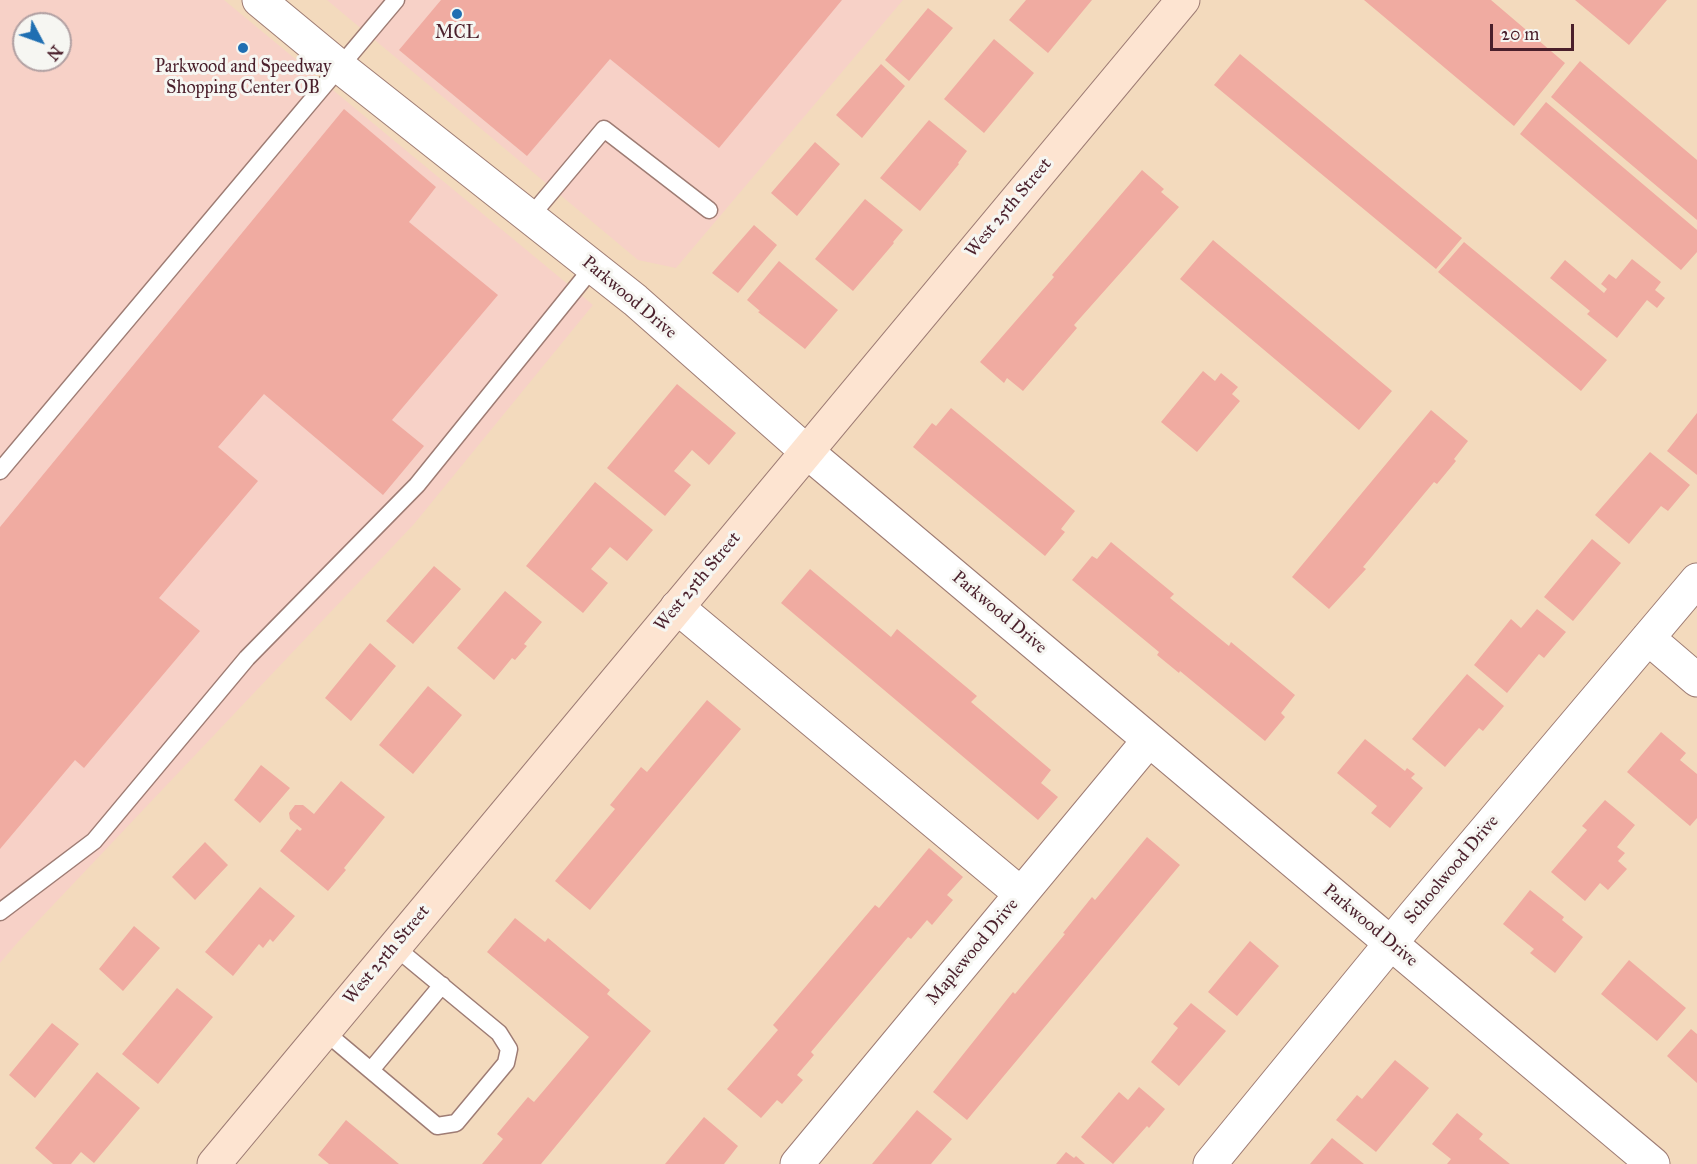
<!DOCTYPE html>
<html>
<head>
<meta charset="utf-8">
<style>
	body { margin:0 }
	#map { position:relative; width:1697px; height:1164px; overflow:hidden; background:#f3dabd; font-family:"IM FELL Great Primer",serif }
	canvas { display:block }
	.north { position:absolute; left:12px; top:12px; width:60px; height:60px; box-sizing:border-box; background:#f6f6f2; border:2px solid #b1a0a2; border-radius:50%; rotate:131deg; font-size:16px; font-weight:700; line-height:24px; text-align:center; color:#4a1f2b }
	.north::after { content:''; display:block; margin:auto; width:21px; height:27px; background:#1f6fb2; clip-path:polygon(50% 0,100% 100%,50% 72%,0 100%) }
	.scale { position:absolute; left:1490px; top:24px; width:84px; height:27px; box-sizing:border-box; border:3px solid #4a1f2b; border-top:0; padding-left:8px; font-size:18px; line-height:21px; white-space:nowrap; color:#4a1f2b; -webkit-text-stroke:4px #f6f6f2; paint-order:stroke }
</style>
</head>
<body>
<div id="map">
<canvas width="1697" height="1164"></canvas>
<div class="north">N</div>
<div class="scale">20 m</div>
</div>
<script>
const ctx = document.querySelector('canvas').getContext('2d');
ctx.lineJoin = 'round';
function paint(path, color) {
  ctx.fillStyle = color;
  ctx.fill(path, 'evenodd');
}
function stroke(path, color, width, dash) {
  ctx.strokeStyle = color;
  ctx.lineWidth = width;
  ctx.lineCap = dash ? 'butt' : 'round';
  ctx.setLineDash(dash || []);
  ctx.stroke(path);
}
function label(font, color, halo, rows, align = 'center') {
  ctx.font = font + ' "IM FELL Great Primer",serif';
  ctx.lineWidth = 6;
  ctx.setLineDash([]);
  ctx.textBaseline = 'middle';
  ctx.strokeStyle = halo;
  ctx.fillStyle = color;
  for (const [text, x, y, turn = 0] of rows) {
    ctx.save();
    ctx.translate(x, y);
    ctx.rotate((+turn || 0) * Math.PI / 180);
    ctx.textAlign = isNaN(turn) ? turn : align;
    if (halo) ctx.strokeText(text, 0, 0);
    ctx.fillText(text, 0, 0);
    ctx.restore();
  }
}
paint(new Path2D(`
	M0,0H224L593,305L414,524L18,942L0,963ZM24,24H60V60H24Z
	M327,0H903L676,268L638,260Z`), '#f7d1c7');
paint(new Path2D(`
	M441,0H842L719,148L610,59L527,156L399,50Z
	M1026,0H1092L1048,53L1009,20Z
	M1364,0H1491L1565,63L1514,126Z
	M1575,0H1667L1629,45Z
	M928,8L953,28L909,81L885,60Z
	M994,39L1034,73L984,133L944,99Z
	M1240,54L1462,238L1436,269L1214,85Z
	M1580,61L1697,160V220L1551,97Z
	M881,64L905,86L862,138L836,115Z
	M1546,102L1697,230V252L1681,270L1520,134Z
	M344,109L436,187L409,222L498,295L392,420L424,446L383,495L264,394L218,447L258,481L159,598L200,631L84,768L75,760L0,849V527Z
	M929,120L967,151L958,163L959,164L920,211L880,178Z
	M815,142L840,164L797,216L771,193Z
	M1142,170L1164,189L1161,192L1179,207L1074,325L1077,328L1023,391L1007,378L1004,383L980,362L1054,277L1052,275Z
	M865,199L903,230L893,242L894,243L853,291L815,259Z
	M754,225L777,245L738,293L712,273Z
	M1213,240L1392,391L1359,430L1180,279Z
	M1464,242L1607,360L1581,391L1438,272Z
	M1632,259L1661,282L1655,290L1665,298L1657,308L1647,300L1617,338L1587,314L1590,311L1550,278L1565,260L1604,293L1607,289L1601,284L1609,274L1616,279Z
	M779,261L838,310L805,349L758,312L760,311L747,300Z
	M1203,371L1215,381L1221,373L1238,387L1232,394L1240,401L1197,452L1161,422Z
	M677,384L736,433L709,465L692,450L674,471L691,485L665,516L607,468Z
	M951,408L1075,511L1061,529L1065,532L1045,556L913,447L932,423L936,426Z
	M1431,410L1468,441L1454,459L1456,461L1437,484L1434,482L1363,567L1366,569L1329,609L1292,577Z
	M1697,413V475L1667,451Z
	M1650,452L1690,485L1668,511L1661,506L1629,544L1595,515Z
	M595,482L653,530L627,561L610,547L591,569L608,583L583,613L526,566Z
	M1592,539L1621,563L1573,621L1544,597Z
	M1111,542L1174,594L1170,598L1229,646L1231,642L1295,695L1281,713L1285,717L1265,741L1180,671L1179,673L1157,655L1159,652L1072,580L1092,556L1097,559Z
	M434,566L461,589L413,644L386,621Z
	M810,569L891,637L897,629L977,696L971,702L1051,770L1041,783L1058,797L1038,820L781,603Z
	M505,591L542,622L524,644L527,646L515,660L512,658L494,680L457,648Z
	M1537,609L1566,632L1544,658L1539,654L1507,693L1474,665L1511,619L1521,628Z
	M370,643L396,666L351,721L325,698Z
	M1467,674L1504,706L1483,731L1479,728L1445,767L1412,739Z
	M428,686L462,715L413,774L379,745Z
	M707,700L741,729L590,910L555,881L615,809L610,805L641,767L647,772Z
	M1661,732L1686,753L1680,760L1697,774V818L1690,826L1627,772Z
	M1365,739L1405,771L1407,768L1415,774L1411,778L1423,788L1390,828L1371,813L1377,806L1337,773Z
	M261,765L290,788L260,823L234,800Z
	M341,781L385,817L344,868L346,870L328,891L280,851L297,829L300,831L302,829L290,819L289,813L295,805H303L314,814Z
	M1605,800L1635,825L1617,847L1625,853L1618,861L1627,869L1608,890L1600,883L1585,901L1551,872L1587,830L1582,826Z
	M1147,837L1180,865L967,1120L933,1092L1013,992L1015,994L1065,934L1063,933L1092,897L1095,900Z
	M205,842L228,865L195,900L172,877Z
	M929,848L963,877L947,895L953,900L932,925L927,920L911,939L908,937L811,1052L814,1055L797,1075L803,1080L782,1104L777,1100L761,1118L727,1089L778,1030L773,1025L875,905L879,908Z
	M260,887L295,916L273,942L270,939L263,948L259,944L233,976L205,952Z
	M1530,890L1564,917L1562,920L1583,937L1555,973L1530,953L1534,949L1503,924Z
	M515,918L545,942L548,938L610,990L607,994L651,1031L541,1164H482L503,1139L497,1134L528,1097L534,1102L589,1037L487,952Z
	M134,926L160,948L123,991L99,969Z
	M1250,941L1279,966L1237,1016L1208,992Z
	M1629,960L1686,1008L1657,1041L1601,994Z
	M177,988L213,1017L158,1084L122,1054Z
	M1191,1003L1226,1031L1179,1086L1151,1062L1178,1028L1173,1024Z
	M52,1023L79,1044L35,1098L9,1075Z
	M1691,1029L1697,1034V1083L1667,1056Z
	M1395,1060L1429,1088L1376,1152L1336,1120L1357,1095L1362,1099Z
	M97,1072L140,1108L94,1163L81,1152L71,1164H53L35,1148Z
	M1139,1087L1165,1109L1149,1128L1147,1126L1113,1164L1081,1137L1119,1092L1128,1100Z
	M917,1110L952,1139L931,1164H872Z
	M1457,1113L1483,1134L1479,1139L1510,1164H1447L1451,1159L1432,1144Z
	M704,1117L738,1146L724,1164H665Z
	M346,1120L399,1164H329L318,1155Z
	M1332,1138L1364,1164H1310Z
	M1066,1152L1074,1158L1076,1156L1085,1164H1056Z`), '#f0aba1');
const lane = new Path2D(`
	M530,217L604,129L709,210
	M0,471L396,0
	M0,912L94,841L247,658L417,485L593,267
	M324,1031L437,1126L456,1123L506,1063L509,1049L499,1033L395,947
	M371,1070L442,985`);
const street = new Path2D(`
	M259,0L340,67L635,300L806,451L1653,1164
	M677,607L1021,894
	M1648,638L1697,680
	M797,1164L1149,740
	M1210,1164L1414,915L1697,580`);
const secondary = new Path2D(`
	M214,1164L1183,0`);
stroke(lane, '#9e7c74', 19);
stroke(street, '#9e7c74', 35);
stroke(secondary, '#9e7c74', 35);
stroke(lane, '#fff', 16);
stroke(street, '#fff', 33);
stroke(secondary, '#fde4d1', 33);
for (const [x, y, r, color] of [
	[457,14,6,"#1f6fb2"],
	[243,48,6,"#1f6fb2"]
]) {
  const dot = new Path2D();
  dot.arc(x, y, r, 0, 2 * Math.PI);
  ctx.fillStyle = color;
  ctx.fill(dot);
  stroke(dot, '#f6f6f2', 2);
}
label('18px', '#4a1f2b', '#f6f6f2', [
	["MCL",457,34],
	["Parkwood and Speedway",243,68],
	["Shopping Center OB",243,89]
]);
label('18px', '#4a1f2b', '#f6f6f2', [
	["West 25th Street",1009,208,-50],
	["Parkwood Drive",629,298,40],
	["West 25th Street",698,582,-50],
	["Parkwood Drive",999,613,40],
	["Schoolwood Drive",1452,870,-50],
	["Parkwood Drive",1370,926,40],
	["Maplewood Drive",973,952,-50],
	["West 25th Street",387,955,-50]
]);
</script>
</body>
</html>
